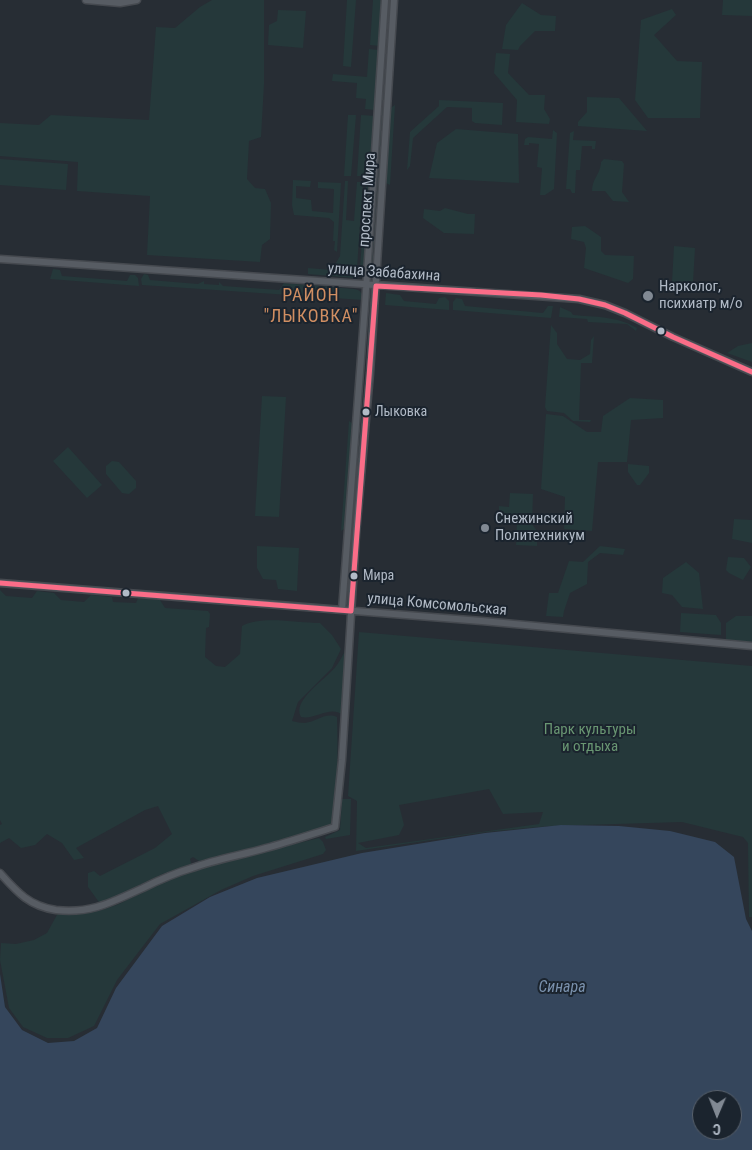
<!DOCTYPE html>
<html>
<head>
<meta charset="utf-8">
<style>
	body { margin:0 }
	#map { position:relative; width:752px; height:1150px; overflow:hidden; background:#272d34; font-family:"Roboto Condensed",sans-serif }
	canvas { display:block }
	.north { position:absolute; left:692px; top:1090px; width:50px; height:50px; box-sizing:border-box; background:#1b242e; border:1px solid #57606b; border-radius:50%; rotate:181deg; font-size:14px; font-weight:700; line-height:20px; text-align:center; color:#b1bac6 }
	.north::after { content:''; display:block; margin:auto; width:18px; height:22px; background:#818993; clip-path:polygon(50% 0,100% 100%,50% 72%,0 100%) }
</style>
</head>
<body>
<div id="map">
<canvas width="752" height="1150"></canvas>
<div class="north">С</div>
</div>
<script>
const ctx = document.querySelector('canvas').getContext('2d');
ctx.lineJoin = 'round';
function paint(path, color) {
  ctx.fillStyle = color;
  ctx.fill(path, 'evenodd');
}
function stroke(path, color, width, dash) {
  ctx.strokeStyle = color;
  ctx.lineWidth = width;
  ctx.lineCap = dash ? 'butt' : 'round';
  ctx.setLineDash(dash || []);
  ctx.stroke(path);
}
function label(font, color, halo, rows, align = 'center') {
  ctx.font = font + ' "Roboto Condensed",sans-serif';
  ctx.lineWidth = 4;
  ctx.setLineDash([]);
  ctx.textBaseline = 'middle';
  ctx.strokeStyle = halo;
  ctx.fillStyle = color;
  for (const [text, x, y, turn = 0] of rows) {
    ctx.save();
    ctx.translate(x, y);
    ctx.rotate((+turn || 0) * Math.PI / 180);
    ctx.textAlign = isNaN(turn) ? turn : align;
    if (halo) ctx.strokeText(text, 0, 0);
    ctx.fillText(text, 0, 0);
    ctx.restore();
  }
}
paint(new Path2D(`
	M212,0H264V84L261,137L249,141L247,179L255,188L265,189L271,203L270,239L262,245L260,262L147,255L150,196L77,191L78,162L0,156V123L39,125L51,115L149,120L156,27L175,28L200,7Z
	M347,0H356L351,67L343,66Z
	M373,0H382L380,46L370,45Z
	M723,0H752V16L722,15Z
	M522,3L541,15L556,16L555,31H535L520,46L518,50L502,49L506,25Z
	M672,9L676,15L654,35L677,61L702,62L700,118H648L635,100L641,20Z
	M278,10L306,11L303,48L268,45L269,25L277,21Z
	M369,49L379,50L375,110L365,109L366,99L356,98L357,83L332,81L333,74L367,77Z
	M496,53L510,54L508,73L529,95H545L544,109L550,119L549,124L516,122L517,100L494,73Z
	M587,97L619,98L647,131L578,126V122L587,112Z
	M439,100L503,103L502,125L475,123L472,121V108L447,107L413,138L410,166L407,170L410,132L439,106Z
	M395,105L390,185L384,182L389,109Z
	M381,111H383L372,270L369,269Z
	M348,115H356L351,176H344Z
	M361,115L375,116L372,173L366,176H357Z
	M456,129L518,134L519,183L429,178L437,143Z
	M553,130L557,133L554,189L545,195H540L542,168L537,167L539,144L529,143V145H524L525,139L528,137L552,139Z
	M574,131L573,140L596,141L595,149H592V146H582L580,170H576L575,193H572L570,189H566L570,133Z
	M0,159L68,164L66,190L0,185Z
	M604,159L622,161L624,164L622,192L629,202L613,201L605,191H592C593,176 600,176 601,162Z
	M293,180L311,181L310,187L296,186V198L311,200L312,211L333,213L334,189L318,188V182L341,183L337,252L334,250L335,241H333L334,222L329,218L294,215L292,205Z
	M345,181H348L346,220L354,221L357,182H363L357,268L354,270L333,268L340,256Z
	M366,183L370,187L365,268H360Z
	M445,208L468,214H475L474,234L444,233L423,218L424,209L440,211Z
	M585,226L601,237V251L605,255L634,256L633,279L628,283L584,268L586,248L584,242L571,239L572,227Z
	M674,246L695,248L693,283L672,282Z
	M308,268L354,272L355,273V278L308,274Z
	M53,269L60,270L62,276L127,281L130,275H135L138,278L139,286L50,279Z
	M144,274L148,275L150,280L198,284L204,281V284L219,285V282L223,286L279,290L284,283L354,289C361,290 363,294 363,300L142,285L141,279Z
	M386,293L400,295L404,301L436,304L439,298L445,297L449,301V310L385,305Z
	M456,298L462,299L465,306L543,313L548,306H553L551,318L453,310V302Z
	M560,307L571,312L573,315C595,317 617,316 637,328L636,331L627,324L588,322L587,319L559,317Z
	M551,325L557,333V344L567,359L580,360L590,354L591,340L594,336L592,363H581L579,420H591L590,422L573,421L564,413L547,411L545,407Z
	M752,343V362L727,353L738,346Z
	M262,396L286,397L279,517L255,516Z
	M630,398L663,400V418L631,420L627,462H598L592,531L564,529L565,497L541,489L546,414L563,416L587,432H601L603,416Z
	M349,421L353,424L345,528L341,531Z
	M68,447L102,485L87,498L53,461Z
	M112,461L119,462L136,481V488L129,494L122,493L106,474V466Z
	M628,464L649,466V473L640,485H637L628,472Z
	M510,493L533,494L532,524L537,531V546L516,545L517,522L499,521V506L509,507Z
	M734,519L752,520V543L732,539Z
	M257,546L299,548L297,591L278,589L276,580L263,579L257,568Z
	M600,546L625,549L623,555L600,553L588,562L587,584L570,593L564,611L563,617L546,616L549,593H558L569,561L583,562Z
	M728,557L744,558L751,567L743,580L729,573L726,570Z
	M686,562L699,573L703,609L682,607L672,595L662,593L663,578Z
	M0,590L6,596L32,598L37,591L54,593L61,600L84,602L91,595L112,597L113,602L136,603L138,598L160,600L165,608L208,611L210,614L209,627L206,628L205,657L216,666L225,667L240,654L242,626C261,615 298,623 320,623L332,635L341,649L332,668L298,702L292,721C296,722 301,723 305,723C316,722 325,712 337,717C338,754 338,790 331,826L223,856L199,861L193,857L190,859L192,867L165,873L139,885L116,900L101,905L88,887V873L94,871L100,876L155,848L172,834L158,806L145,810L76,848L84,858L74,860L62,843L47,834L35,845L21,848L9,838L0,843V825L2,824L0,820Z
	M681,613L716,615L721,623V635L680,632Z
	M736,616H752V642L726,640V623Z
	M359,632L752,666V917H749L748,843L743,837L682,822L550,826L486,832L356,851L357,801L348,796ZM489,789L503,814L543,812L539,824L366,848L358,843L399,835L404,825L399,805Z
	M347,647L344,716C331,704 316,720 301,717C291,700 328,678 337,665C341,659 344,653 347,647Z
	M342,799H351L350,835L326,839L325,837L340,830Z
	M319,838L323,842L326,850L323,854L253,876L221,890L160,924L117,980L94,1026L68,1038H47L23,1027L9,1008L0,960L1,943L16,944L34,940L47,933L58,913H83L102,910L119,904L168,879L195,869Z`), '#25383a');
paint(new Path2D(`
	M561,825L619,826L670,831L715,842L734,857L746,919L752,931V1150H0V974L5,1007L22,1030L48,1043L74,1041L97,1028L116,988L162,926L210,897L257,878L362,853L485,833ZM702,1100H732V1130H702Z`), '#35465c');
const minor = new Path2D(`
	M86,0L120,3L137,0
	M0,259L579,299L605,305L625,313L673,337L752,372
	M0,583L482,621L752,646
	M342,610L365,305L385,0
	M0,873C17,892 29,906 56,910C91,914 112,902 143,888C159,880 175,873 192,868C216,859 242,855 266,848C289,842 312,834 335,827L342,760L356,534L370,373L394,0`);
stroke(minor, '#45494f', 9);
stroke(minor, '#575c63', 6);
stroke(new Path2D(`
	M0,583L351,611L376,286L541,295L579,299L605,305L625,313L673,337L752,372`), '#fb6d88', 5);
for (const [x, y, r, color] of [
	[648,296,6,"#818993"],
	[661,331,4.5,"#b1bac6"],
	[366,412,4.5,"#b1bac6"],
	[485,528,5,"#818993"],
	[354,576,4.5,"#b1bac6"],
	[126,593,4.5,"#b1bac6"]
]) {
  const dot = new Path2D();
  dot.arc(x, y, r, 0, 2 * Math.PI);
  ctx.fillStyle = color;
  ctx.fill(dot);
  stroke(dot, '#1b242e', 2);
}
label('14px', '#b1bac6', '#1b242e', [
	["Лыковка",375,412],
	["Мира",363,576]
], 'left');
label('15px', '#b1bac6', '#1b242e', [
	["проспект Мира",368,200,-86],
	["улица Забабахина",384,273,4],
	["улица Комсомольская",437,605,5]
]);
label('15px', '#b1bac6', '#1b242e', [
	["Нарколог,",659,287],
	["психиатр м/о",659,304],
	["Снежинский",495,519],
	["Политехникум",495,536]
], 'left');
label('15px', '#699672', '#1b242e', [
	["Парк культуры",590,730],
	["и отдыха",590,747]
]);
label('italic 16px', '#7a91ad', '#1b242e', [
	["Синара",562,988]
]);
ctx.letterSpacing = '1px';
label('18px', '#d08e62', '#1b242e', [
	["РАЙОН",311,296],
	["\"ЛЫКОВКА\"",311,317]
]);
ctx.letterSpacing = '0px';
</script>
</body>
</html>
